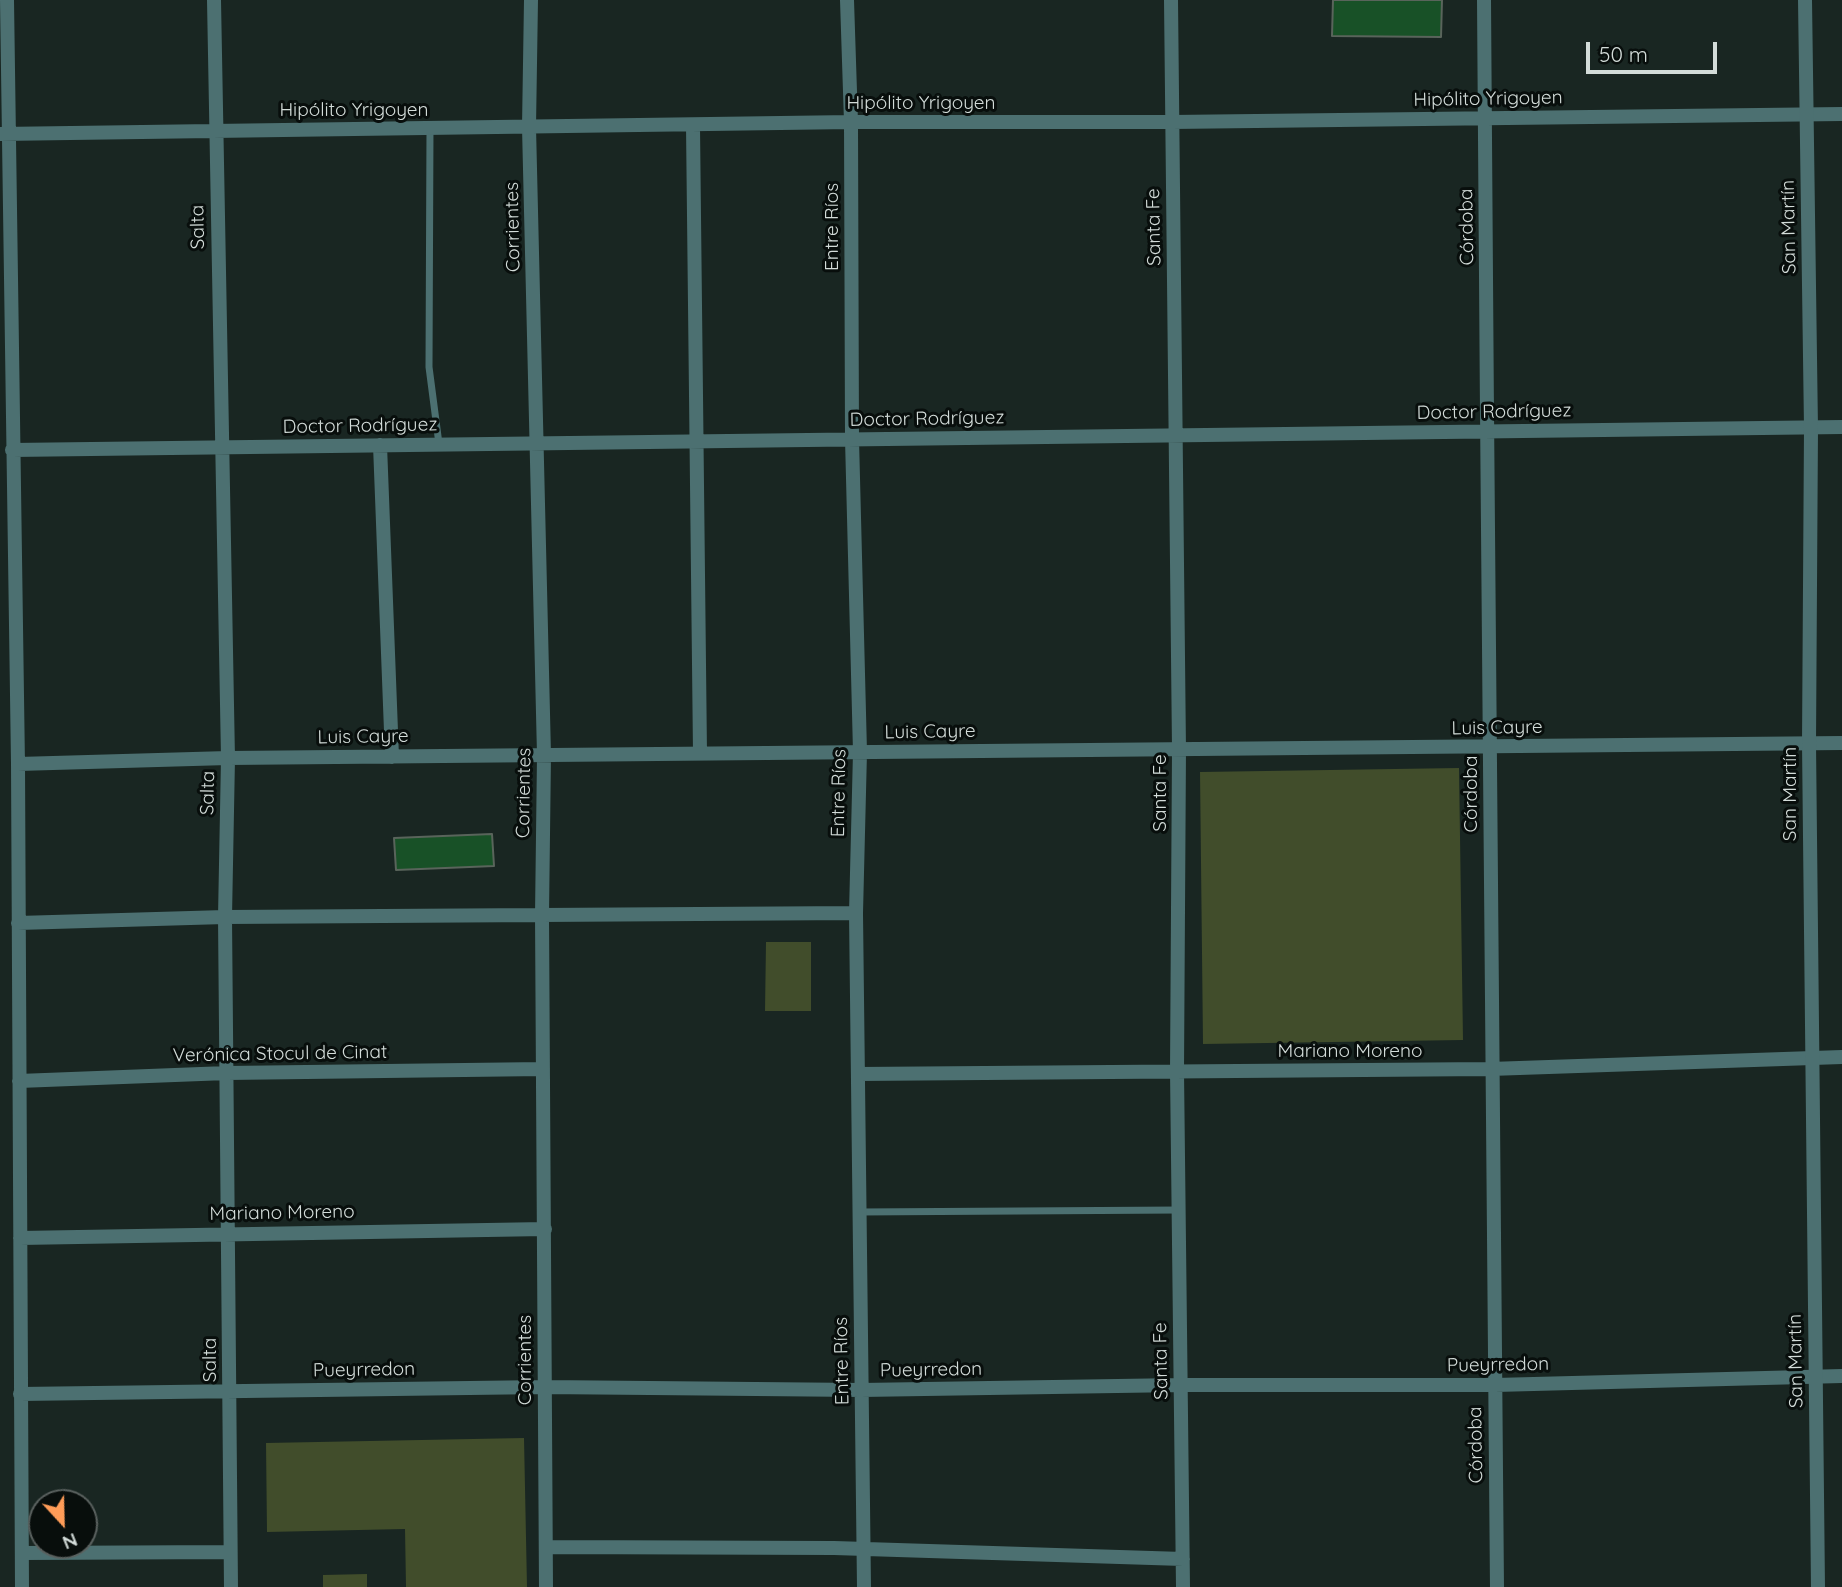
<!DOCTYPE html>
<html>
<head>
<meta charset="utf-8">
<style>
	body { margin:0 }
	#map { position:relative; width:1842px; height:1587px; overflow:hidden; background:#192622; font-family:Quicksand,sans-serif }
	canvas { display:block }
	.north { position:absolute; left:28px; top:1489px; width:70px; height:70px; box-sizing:border-box; background:#080e0c; border:2px solid #59605e; border-radius:50%; rotate:158deg; font-size:19px; font-weight:700; line-height:28px; text-align:center; color:#d3dcd9 }
	.north::after { content:''; display:block; margin:auto; width:24px; height:32px; background:#fe9c58; clip-path:polygon(50% 0,100% 100%,50% 72%,0 100%) }
	.scale { position:absolute; left:1586px; top:42px; width:131px; height:32px; box-sizing:border-box; border:4px solid #d3dcd9; border-top:0; padding-left:9px; font-size:21px; line-height:24px; white-space:nowrap; color:#d3dcd9; -webkit-text-stroke:5px #080e0c; paint-order:stroke }
</style>
</head>
<body>
<div id="map">
<canvas width="1842" height="1587"></canvas>
<div class="north">N</div>
<div class="scale">50 m</div>
</div>
<script>
const ctx = document.querySelector('canvas').getContext('2d');
ctx.lineJoin = 'round';
function paint(path, color) {
  ctx.fillStyle = color;
  ctx.fill(path, 'evenodd');
}
function stroke(path, color, width, dash) {
  ctx.strokeStyle = color;
  ctx.lineWidth = width;
  ctx.lineCap = dash ? 'butt' : 'round';
  ctx.setLineDash(dash || []);
  ctx.stroke(path);
}
function label(font, color, halo, rows, align = 'center') {
  ctx.font = font + ' Quicksand,sans-serif';
  ctx.lineWidth = 6;
  ctx.setLineDash([]);
  ctx.textBaseline = 'middle';
  ctx.strokeStyle = halo;
  ctx.fillStyle = color;
  for (const [text, x, y, turn = 0] of rows) {
    ctx.save();
    ctx.translate(x, y);
    ctx.rotate((+turn || 0) * Math.PI / 180);
    ctx.textAlign = isNaN(turn) ? turn : align;
    if (halo) ctx.strokeText(text, 0, 0);
    ctx.fillText(text, 0, 0);
    ctx.restore();
  }
}
paint(new Path2D(`
	M1459,768L1463,1040L1203,1044L1200,772Z
	M766,942H811V1011H765Z
	M524,1438L527,1587H406L405,1529L267,1532L266,1443Z
	M367,1574V1587H323V1575Z`), '#414d2b');
const building = new Path2D(`
	M1333,0H1442L1441,37L1332,36Z
	M492,834L494,866L396,870L394,838Z`);
paint(building, '#185127');
stroke(building, '#59645b', 2);
stroke(new Path2D(`
	M430,128L429,367L439,444
	M860,1212L1179,1210`), '#4c7071', 7);
stroke(new Path2D(`
	M7,0L18,764L22,1587
	M214,0L228,758L225,917L231,1587
	M531,0L529,127L544,755L542,915L546,1587
	M847,0L851,122L852,439L860,752L856,913L864,1587
	M1171,0L1179,749L1177,1071L1183,1587
	M1484,0C1488,529 1491,1058 1497,1587
	M693,126L700,753
	M0,134L851,122H1172L1842,114
	M380,445L392,757
	M12,450L1842,427
	M18,764L228,758L1842,743
	M18,923L225,917L856,913
	M858,1074L1490,1069L1842,1057
	M19,1081L227,1073L543,1069
	M20,1238L545,1229
	M20,1394L544,1387L861,1390L1181,1385H1495L1842,1376
	M546,1547L834,1548L1183,1559
	M22,1553L230,1552`), '#4c7071', 14);
stroke(new Path2D(`
	M1805,0L1811,428L1809,743L1818,1587`), '#4c7071', 14);
label('19px', '#d3dcd9', '#080e0c', [
	["Hipólito Yrigoyen",1488,99,-1],
	["Hipólito Yrigoyen",921,103],
	["Hipólito Yrigoyen",354,110],
	["Salta",198,227,-91],
	["Corrientes",513,227,-91],
	["Entre Ríos",832,227,-90],
	["Santa Fe",1154,227,-91],
	["Córdoba",1467,227,-91],
	["San Martín",1789,227,-91],
	["Doctor Rodríguez",1494,412,-1],
	["Doctor Rodríguez",927,419,-1],
	["Doctor Rodríguez",360,426,-1],
	["Luis Cayre",1497,728,-1],
	["Luis Cayre",930,732,-1],
	["Luis Cayre",363,737,-1],
	["Salta",208,793,-89],
	["Corrientes",524,793,-89],
	["Entre Ríos",839,793,-89],
	["Santa Fe",1160,793,-90],
	["Córdoba",1471,794,-90],
	["San Martín",1790,794,-90],
	["Mariano Moreno",1350,1051],
	["Verónica Stocul de Cinat",280,1054,-1],
	["Mariano Moreno",282,1213,-1],
	["Salta",210,1360,-90],
	["Corrientes",525,1360,-90],
	["Entre Ríos",842,1361,-91],
	["Santa Fe",1161,1361,-91],
	["San Martín",1796,1361,-91],
	["Pueyrredon",1498,1365,-1],
	["Pueyrredon",364,1370,-1],
	["Pueyrredon",931,1370,-1],
	["Córdoba",1476,1445,-91]
]);
</script>
</body>
</html>
